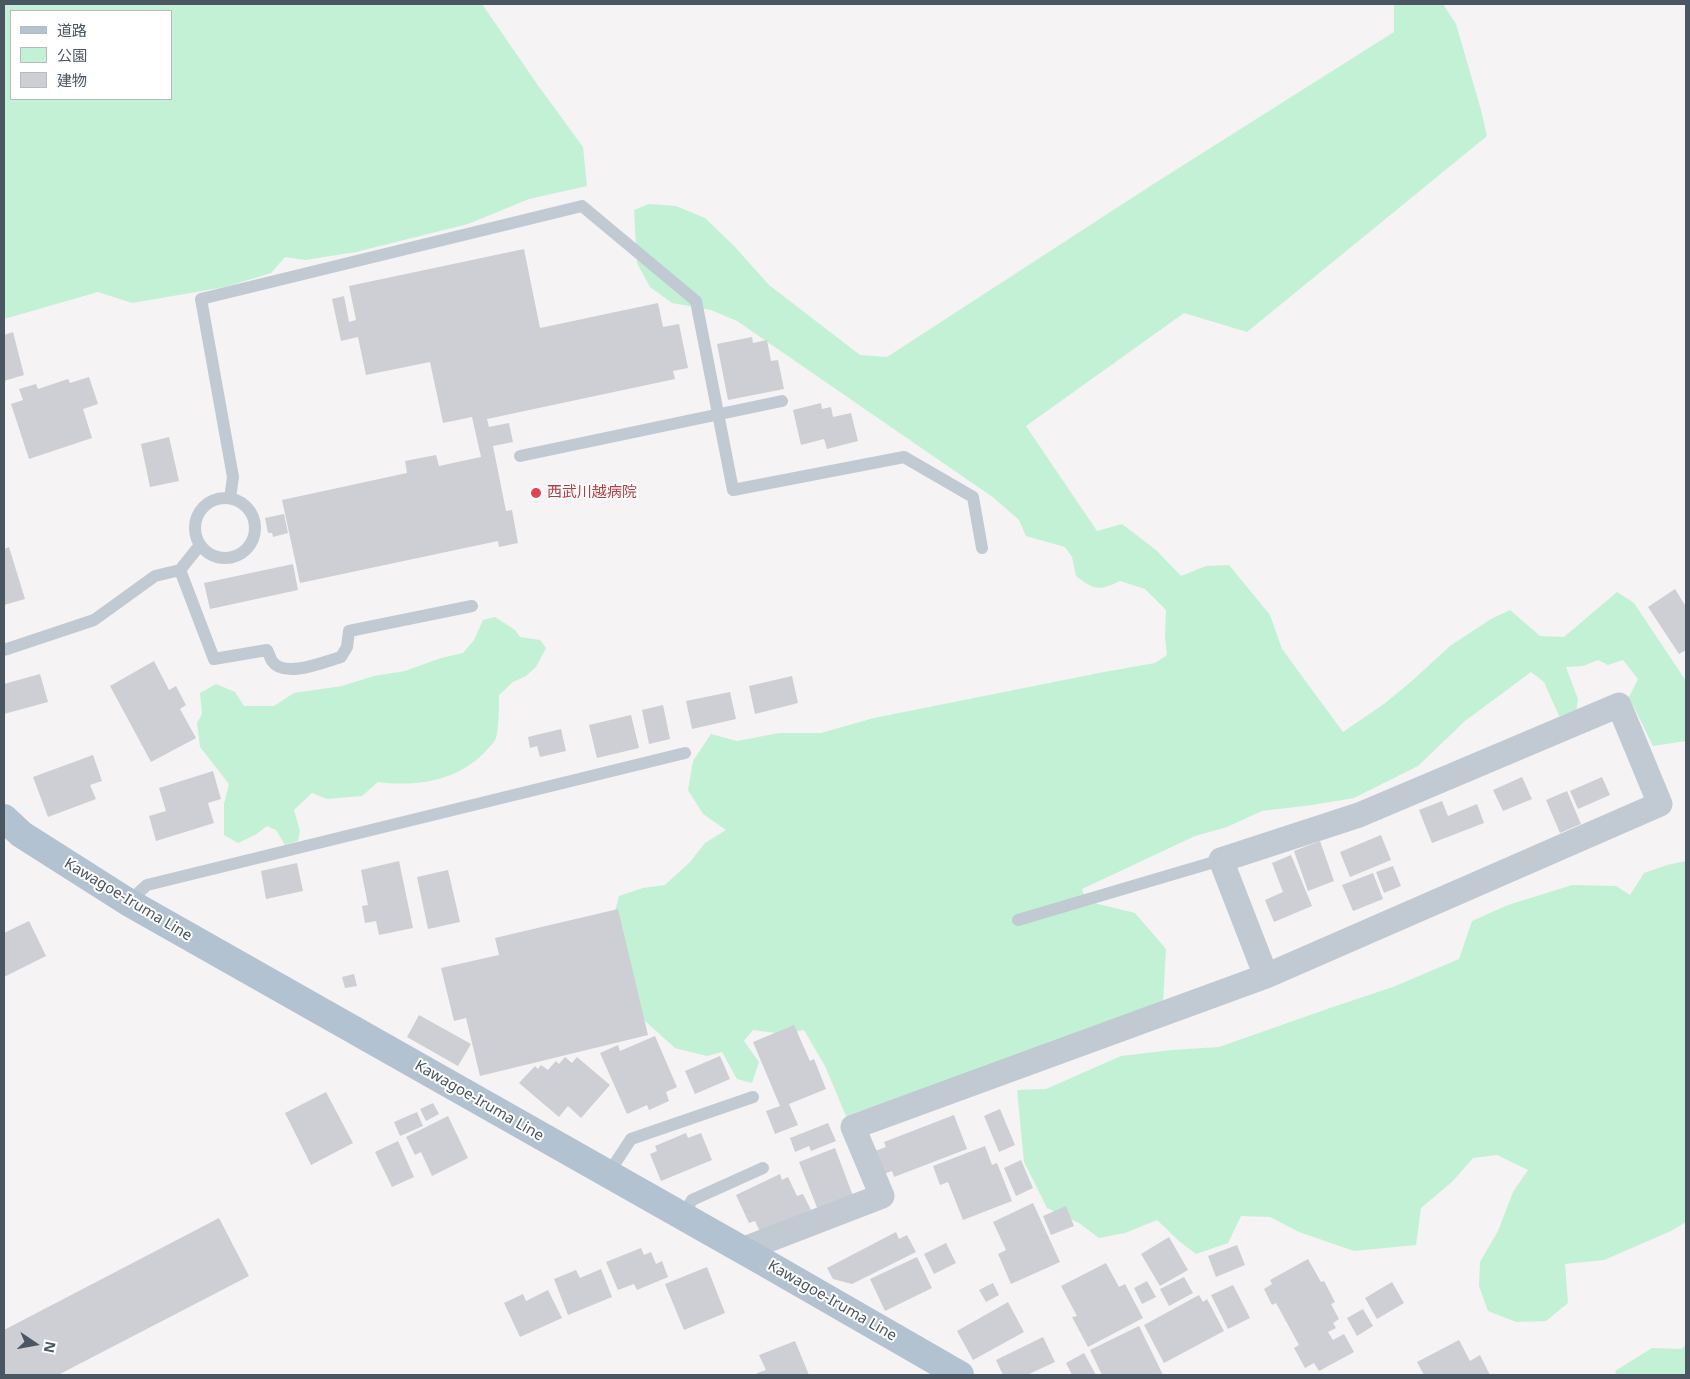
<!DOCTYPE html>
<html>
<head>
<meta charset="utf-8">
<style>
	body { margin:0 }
	#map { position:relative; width:1690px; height:1379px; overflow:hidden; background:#f5f3f3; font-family:"Noto Sans","Noto Sans JP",sans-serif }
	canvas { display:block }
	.frame { position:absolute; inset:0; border:5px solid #4a5661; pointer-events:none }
	.legend { position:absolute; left:10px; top:10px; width:162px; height:90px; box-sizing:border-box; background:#fff; border:1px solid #b7bbc0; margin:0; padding:6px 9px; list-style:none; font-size:15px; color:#4a5661 }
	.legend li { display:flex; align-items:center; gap:10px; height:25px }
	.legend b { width:25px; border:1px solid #b7bbc0 }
	.north { position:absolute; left:10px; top:1319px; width:50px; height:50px; -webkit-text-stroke:4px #fff; paint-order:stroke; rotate:102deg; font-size:14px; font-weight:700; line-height:20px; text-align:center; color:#4a5661 }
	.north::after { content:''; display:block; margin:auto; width:18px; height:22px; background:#4a5661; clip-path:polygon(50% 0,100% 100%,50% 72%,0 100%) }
</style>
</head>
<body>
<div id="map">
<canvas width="1690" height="1379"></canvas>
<div class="frame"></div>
<ul class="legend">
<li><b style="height:6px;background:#b3c2d1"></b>道路</li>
<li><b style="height:14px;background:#c3f1d5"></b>公園</li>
<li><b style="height:14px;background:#cdcfd5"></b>建物</li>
</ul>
<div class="north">N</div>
</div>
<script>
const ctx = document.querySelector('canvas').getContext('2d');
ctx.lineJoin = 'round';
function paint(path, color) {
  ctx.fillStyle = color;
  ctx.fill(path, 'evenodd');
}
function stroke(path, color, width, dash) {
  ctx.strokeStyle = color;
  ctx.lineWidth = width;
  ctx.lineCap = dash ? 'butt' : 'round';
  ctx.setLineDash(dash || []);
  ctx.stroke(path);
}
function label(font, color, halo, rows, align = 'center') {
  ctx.font = font + ' "Noto Sans","Noto Sans JP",sans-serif';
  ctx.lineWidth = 4;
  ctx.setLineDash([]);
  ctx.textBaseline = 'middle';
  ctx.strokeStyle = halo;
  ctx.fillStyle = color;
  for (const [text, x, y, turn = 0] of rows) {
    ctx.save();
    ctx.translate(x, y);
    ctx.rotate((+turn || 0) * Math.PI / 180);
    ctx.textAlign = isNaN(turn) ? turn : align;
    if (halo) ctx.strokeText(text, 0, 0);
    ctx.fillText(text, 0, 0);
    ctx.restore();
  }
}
paint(new Path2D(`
	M4,4H482L537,84L583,147L587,186L529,199L468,224L356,252L305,260L285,257L271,273L225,287L132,303L98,292L4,319ZM11,11H171V99H11Z
	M1394,4H1443L1456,24L1481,110L1487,136L1247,332L1184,313L1026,426L1097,531L1122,524L1156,550L1181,576L1206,566L1229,565L1270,615L1282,649L1343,732L1384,704L1413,680L1450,646L1491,619L1510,610L1540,636L1564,637L1617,592L1634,603L1686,681V741L1653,746L1629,697L1638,679L1623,660L1608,665L1598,660L1583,666L1566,667L1578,699L1576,712L1559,716L1544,682L1531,672L1465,721L1418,766L1354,798L1312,805L1262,811L1227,827L1195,836L1082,889L1086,901L1135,913L1166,949L1163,1003L846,1116L825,1066L804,1030L784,1034L753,1030L744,1041L759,1062L752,1083L737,1079L722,1052L707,1056L675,1048L625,1003L607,942L619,896L643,888L665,885L690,862L705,843L726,830L703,814L688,790L693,761L711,734L737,741L779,733H821L874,718L1104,672L1155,663L1167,655L1165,637L1166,610L1145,589L1120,581C1099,591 1094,590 1076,576L1072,557L1065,547L1026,536L1019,520L994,498L737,321L711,310L672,303L650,287L637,263L634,210L649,204L676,206L705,218L735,247L769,285L860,355L887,357L1155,183L1394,32Z
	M495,617L515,630L520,637L540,640L546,648L536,667L526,676L513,682L499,695C499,703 499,735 495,740C493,744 488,748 485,752C457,781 416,787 378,782L362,796L327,799L312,793L294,810L300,831L298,841L285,845L276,830L267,826L255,835L238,843L224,835V804L229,784L200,747L197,723L202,714L200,693L216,684L235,692L244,706H274L294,693L342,686L374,676L405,671L441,658L463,653L474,640L483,620Z
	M1686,861V1222L1671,1231L1604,1260L1565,1264L1568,1303L1546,1321L1516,1322L1488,1311L1479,1286L1480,1262L1498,1231L1513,1192L1528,1170L1497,1155L1473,1158L1453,1181L1421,1208L1416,1245L1354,1251L1299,1232L1270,1217L1241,1216L1228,1243L1196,1254L1180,1242L1157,1220L1125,1233L1099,1238L1079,1223L1047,1208L1024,1162L1017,1090L1046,1089L1121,1056L1172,1050L1219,1047L1330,1008L1393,987L1459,959L1472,921L1508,905L1572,885L1616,886L1630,895L1644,873L1667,865Z
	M1686,1345V1375H1617L1615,1371L1652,1348L1681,1349Z`), '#c3f1d5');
paint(new Path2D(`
	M524,249L540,328L658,303L663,327L679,324L688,368L673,371L675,379L487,419L489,427L509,423L513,442L493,446L506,511L512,510L518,543L499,547L498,541L300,583L282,500L407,473L405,461L436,455L439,466L481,457L472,417L443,423L430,362L366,375L358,337L341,341L332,299L344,296L349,322L356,320L349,286Z
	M13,332L24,375L4,381V335Z
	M752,337L753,343L767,340L771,361L778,360L784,389L728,400L717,344Z
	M89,377L98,404L83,409L92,438L29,459L11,404L23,400L19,389L36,384L38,389L68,379L70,383Z
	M821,403L822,409L831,407L833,417L851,413L858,441L827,449L824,439L801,445L793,410Z
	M169,437L179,481L150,487L141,444Z
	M284,514L288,533L273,537L272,533H268L265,518Z
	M9,547L25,599L4,605V549Z
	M293,564L298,590L210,609L204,583Z
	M1675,589L1686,607V650L1679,654L1648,607Z
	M154,661L169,690L176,686L186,705L180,709L196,738L151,762L110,686Z
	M40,674L48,702L4,714V684Z
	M792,676L798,703L755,714L749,686Z
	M730,692L736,719L692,729L686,701Z
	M663,705L670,739L649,744L642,710Z
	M631,715L639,748L597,758L589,725Z
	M561,729L566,751L540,757L537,746L530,748L528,737Z
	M93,755L102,781L90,785L96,799L48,817L33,777Z
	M213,771L221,799L208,803L214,823L156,841L149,816L166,811L159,788Z
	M1522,777L1532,799L1503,811L1493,790Z
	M1602,777L1610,795L1578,809L1570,791Z
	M1567,791L1581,824L1560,833L1546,800Z
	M1442,801L1448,816L1477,804L1484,823L1432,843L1419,810Z
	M1381,835L1391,860L1350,877L1340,852Z
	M1320,841L1334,881L1308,891L1294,851Z
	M1291,855L1312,906L1274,922L1265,900L1283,892L1272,863Z
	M399,861L413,928L379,935L376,921L365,923L362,906L368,905L361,870Z
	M297,863L303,891L266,899L261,871Z
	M1393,866L1401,886L1384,893L1376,872Z
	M448,870L460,922L428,929L417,877Z
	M1373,873L1383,899L1353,911L1342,885Z
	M618,909L648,1035L480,1076L466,1018L454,1021L441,968L499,955L495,938Z
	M29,921L46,956L4,977V933Z
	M354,974L357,986L345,988L342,977Z
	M419,1015L471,1044L458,1066L407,1037Z
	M794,1025L810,1061L814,1059L826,1089L789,1104L798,1125L775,1134L766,1111L780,1106L753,1042Z
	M655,1036L677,1087L666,1092L669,1101L649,1110L647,1105L627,1114L600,1053L618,1045L620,1051Z
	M720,1056L730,1079L695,1094L685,1071Z
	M565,1057L572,1063L577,1057L610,1085L581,1118L568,1106L559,1117L519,1083L535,1066L538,1069L541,1065L548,1070L556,1061L559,1064Z
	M326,1092L353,1143L311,1165L285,1113Z
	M433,1103L439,1114L426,1121L420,1109Z
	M1000,1109L1015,1145L999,1152L984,1116Z
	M417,1112L423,1126L400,1136L394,1122Z
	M954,1115L967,1149L894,1177L892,1171L884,1174L875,1151L886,1147L884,1142Z
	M448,1116L468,1158L432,1176L421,1152L415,1155L406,1137Z
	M828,1123L836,1141L811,1151L809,1146L795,1152L790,1138Z
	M686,1133L688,1138L701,1133L712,1160L661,1181L650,1154L657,1151L655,1146Z
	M398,1141L414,1177L392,1187L375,1152Z
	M985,1146L992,1165L997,1163L1012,1201L963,1220L948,1182L940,1185L933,1166Z
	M835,1148L853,1196L818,1210L799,1162Z
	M1021,1160L1033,1188L1016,1196L1004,1168Z
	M780,1174L782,1180L788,1177L797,1196L803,1194L811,1210L761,1234L755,1221L749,1223L736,1195Z
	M1033,1203L1060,1262L1011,1284L998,1254L1006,1250L993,1222Z
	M1066,1206L1074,1226L1051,1235L1043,1216Z
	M219,1218L249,1276L58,1375H4V1330Z
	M896,1232L899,1239L907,1235L916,1252L852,1284L833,1279L827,1268Z
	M1169,1237L1188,1270L1160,1286L1141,1254Z
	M946,1243L956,1263L934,1274L924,1254Z
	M1237,1245L1245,1265L1216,1277L1208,1256Z
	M641,1248L644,1255L651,1252L656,1264L662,1261L668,1277L637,1290L634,1284L618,1290L606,1262Z
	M917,1257L932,1288L885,1311L870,1279Z
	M1308,1259L1321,1282L1324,1281L1335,1302L1331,1304L1339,1319L1333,1323L1336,1328L1328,1332L1333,1340L1344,1334L1354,1352L1319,1371L1314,1363L1305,1368L1294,1348L1299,1345L1276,1303L1272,1305L1264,1289L1272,1284L1270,1280Z
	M1106,1263L1119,1287L1125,1284L1143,1318L1088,1347L1072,1317L1077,1316L1061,1286Z
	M707,1267L725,1313L684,1330L665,1284Z
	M601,1269L612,1297L568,1315L554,1279L576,1270L580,1278Z
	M1184,1277L1193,1293L1169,1306L1160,1289Z
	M1147,1281L1156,1297L1142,1304L1134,1288Z
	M1392,1282L1404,1303L1377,1319L1365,1298Z
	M993,1283L999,1295L986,1302L979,1290Z
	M1233,1285L1250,1318L1228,1329L1211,1295Z
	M548,1290L562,1318L520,1337L504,1303L523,1294L526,1301Z
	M1199,1295L1203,1302L1207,1299L1224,1331L1164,1363L1144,1325Z
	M1008,1302L1024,1332L973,1360L957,1331Z
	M1363,1309L1373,1326L1357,1336L1347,1318Z
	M1139,1326L1163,1375H1102L1090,1350Z
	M1043,1337L1055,1362L1027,1375H1003L996,1360Z
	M1459,1340L1470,1361L1480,1355L1490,1375H1424L1417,1362Z
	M795,1341L809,1375H758L757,1373L766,1370L759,1355Z
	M1084,1353L1096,1375H1072L1066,1363Z`), '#cdcfd5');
stroke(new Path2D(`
	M520,456L782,401
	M230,498L233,477L201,299L582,206L696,301L733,490L904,457L973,497L982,548
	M195 528a30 30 0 1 1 60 0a30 30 0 1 1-60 0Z
	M180,570L214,659L267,650C269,653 270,658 272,661C284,679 324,662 341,657L347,647L349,631L472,606
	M4,650L94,620L155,576L180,570L200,545
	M128,902L147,885L685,753
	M1018,920L1221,860
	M608,1174L631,1139L753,1097
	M683,1216L692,1200L763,1168`), '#c1cad2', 12);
stroke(new Path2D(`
	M742,1250L882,1196L853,1127L1266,976L1660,804L1619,705L1359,815L1221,860L1266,976`), '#c1cad2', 25);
stroke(new Path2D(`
	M4,818L21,834L128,902L762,1261L960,1375`), '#b3c2d1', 28);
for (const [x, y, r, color] of [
	[536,493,6,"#e0444e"]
]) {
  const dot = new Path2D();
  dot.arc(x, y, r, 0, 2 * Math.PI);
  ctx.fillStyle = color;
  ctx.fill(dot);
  stroke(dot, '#fff', 2);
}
label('15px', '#be3a42', '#fff', [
	["西武川越病院",547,493]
], 'left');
label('15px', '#4a5661', '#fff', [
	["Kawagoe-Iruma Line",128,900,31],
	["Kawagoe-Iruma Line",479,1101,30],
	["Kawagoe-Iruma Line",832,1301,30]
]);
</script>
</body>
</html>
